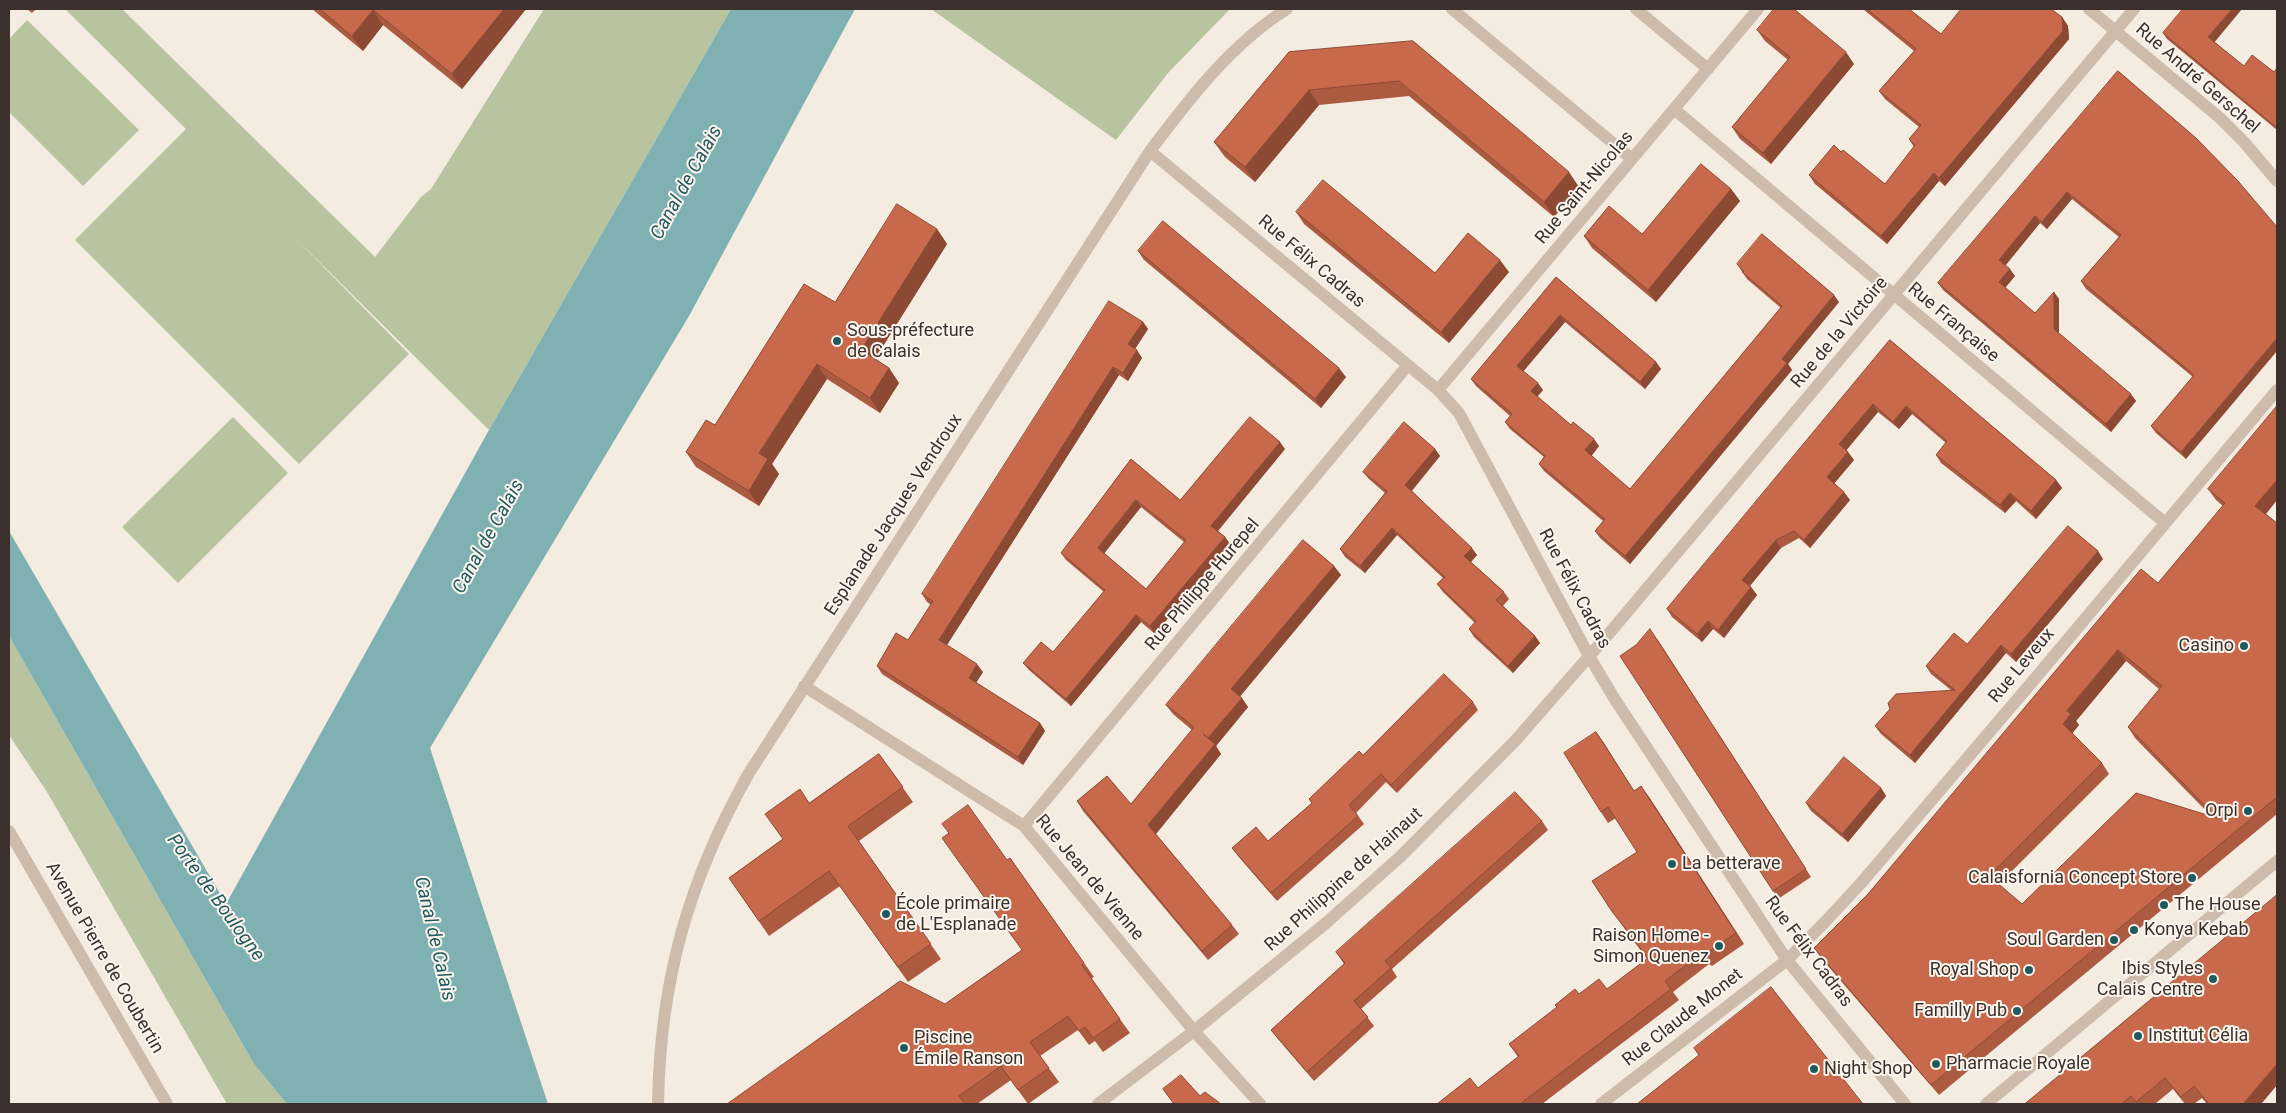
<!DOCTYPE html>
<html>
<head>
<meta charset="utf-8">
<style>
	body { margin:0 }
	#map { position:relative; width:2286px; height:1113px; overflow:hidden; background:#f4ebe1; font-family:Roboto,sans-serif }
	canvas { display:block }
	.frame { position:absolute; inset:0; border:10px solid #3b302b; pointer-events:none }
</style>
</head>
<body>
<div id="map">
<canvas width="2286" height="1113"></canvas>
<div class="frame"></div>
</div>
<script>
const ctx = document.querySelector('canvas').getContext('2d');
ctx.lineJoin = 'round';
function paint(path, color) {
  ctx.fillStyle = color;
  ctx.fill(path, 'evenodd');
}
function stroke(path, color, width, dash) {
  ctx.strokeStyle = color;
  ctx.lineWidth = width;
  ctx.lineCap = dash ? 'butt' : 'round';
  ctx.setLineDash(dash || []);
  ctx.stroke(path);
}
function label(font, color, halo, rows, align = 'center') {
  ctx.font = font + ' Roboto,sans-serif';
  ctx.lineWidth = 4;
  ctx.setLineDash([]);
  ctx.textBaseline = 'middle';
  ctx.strokeStyle = halo;
  ctx.fillStyle = color;
  for (const [text, x, y, turn = 0] of rows) {
    ctx.save();
    ctx.translate(x, y);
    ctx.rotate((+turn || 0) * Math.PI / 180);
    ctx.textAlign = isNaN(turn) ? turn : align;
    if (halo) ctx.strokeText(text, 0, 0);
    ctx.fillText(text, 0, 0);
    ctx.restore();
  }
}
paint(new Path2D(`
	M65,9H122L375,257L421,197L431,189L544,9H731L489,430L295,238L409,354L299,464L75,240L186,129Z
	M931,9H1230L1168,73L1116,140Z
	M27,20L139,130L83,186L9,112V39Z
	M233,417L288,473L178,583L122,527Z
	M9,636L254,1064L287,1104H227L47,792L9,735Z`), '#b8c4a0');
paint(new Path2D(`
	M731,9H855L689,316L430,748L548,1104H287L254,1064L9,636V531L226,904L489,430Z`), '#7fb0b2');
stroke(new Path2D(`
	M1452,9L1632,159
	M1636,9L1708,69
	M2089,9L2220,118L2244,142L2277,181
	M1674,109L2165,523
	M1150,151L1438,390L1459,413L1589,656L1614,698L1787,960L1905,1104
	M1438,390L1758,9
	M804,686L1024,826L1194,1031L1260,1104
	M1024,826L1408,365
	M9,831L167,1104
	M658,1104C660,981 688,881 749,773L1150,151C1190,98 1231,44 1287,9
	M1098,1104L1194,1031L1326,923L1401,856L1515,741L1612,630L2134,9
	M1601,1104L1787,960L1825,922L1862,882L2038,675L2277,390
	M1986,1104L2277,861`), '#cdbbac', 12);
paint(new Path2D(`
	M27,9H36L32,13Z
	M312,9H526L462,89L383,25L363,51Z
	M1863,9H1909L1941,34L2062,17L2068,26L2069,39L1945,186L1939,181L1887,244L1815,184L1809,175L1841,152L1885,184L1914,147L1909,139L1919,127L1885,99L1879,91L1914,51Z
	M1757,30L1854,64L1771,164L1740,139L1732,127L1788,60L1765,41Z
	M2163,33L2214,42L2244,66L2274,72L2277,68V130L2167,39Z
	M1413,41L1579,187L1554,217L1409,96L1319,105L1255,182L1225,157L1214,142L1289,52Z
	M2118,71L2238,181L2186,459L2156,433L2151,426L2193,377L2086,289L2081,281L2119,237L2072,199L2047,229L2040,223L2005,266L2015,276L2005,288L2035,313L2059,299V333L2136,401L2111,432L1943,290L1938,283Z
	M1731,189L1740,201L1656,302L1592,248L1584,236L1642,234Z
	M1296,212L1435,273L1509,272L1449,343L1304,224Z
	M937,229L947,244L875,359L889,368L899,383L880,413L827,379L772,464L779,474L759,506L696,467L686,452L715,425L835,302Z
	M1138,251L1346,377L1321,408L1144,260Z
	M1737,264L1839,302L1788,364L1792,370L1630,564L1600,538L1595,531L1603,521L1544,471L1539,464L1544,457L1510,429L1505,422L1510,416L1476,386L1471,379L1556,277L1656,362L1661,369L1645,389L1565,322L1523,371L1543,390L1537,397L1571,425L1599,446L1591,456L1630,489L1781,308L1747,279Z
	M1143,322L1148,329L1135,349L1142,358L1128,381L1119,375L947,645L983,672L976,683L1040,723L1045,731L1023,765L882,674L877,666L908,640L931,605L927,602L922,594Z
	M1890,340L2056,480L2062,488L2036,519L2016,501L2005,513L1941,463L1936,455L1946,443L1912,414L1899,429L1878,412L1846,450L1854,460L1834,483L1850,500L1810,548L1799,538L1781,548L1750,586L1757,595L1724,638L1713,629L1702,642L1672,617L1667,609Z
	M2277,406V500L2266,514L2277,523V814L1939,1095L1822,959L1814,948L1868,894L2158,583L2223,506L2216,500L2208,489ZM2126,661L2159,689L2128,727L2135,738L2212,817L2022,904L1999,884L2109,774L2102,763L2072,733L2079,725L2076,721Z
	M1285,449L1218,531L1225,537L1230,544L1171,614L1155,634L1141,622L1071,706L1029,670L1023,663L1053,652L1104,592L1066,560L1061,553L1131,459L1180,500ZM1141,507L1184,542L1146,589L1104,553Z
	M1435,449L1440,456L1412,491L1477,555L1471,562L1504,592L1509,599L1503,606L1535,636L1540,643L1513,673L1474,637L1469,629L1475,623L1443,592L1437,584L1443,578L1397,535L1365,573L1345,557L1340,549L1385,493L1369,479L1363,472Z
	M2103,559L2016,662L2006,653L1915,763L1881,734L1875,726L1890,709L1951,690L1931,674L1926,666L1967,644Z
	M1334,566L1341,575L1240,696L1248,707L1216,746L1221,754L1156,834L1232,925L1239,934L1208,960L1083,811L1077,801L1131,804L1192,730L1173,714L1166,705Z
	M1656,637L1811,877L1778,899L1773,891Z
	M1473,702L1478,710L1397,793L1386,782L1356,813L1364,824L1277,901L1238,856L1232,848L1268,841L1312,803L1309,799L1363,755Z
	M1596,732L1634,791L1649,797L1744,944L1712,966L1709,964L1673,992L1679,1000L1542,1104H1437L1478,1088L1518,1057L1509,1044L1579,994L1607,989L1647,959L1611,910L1637,852L1616,818L1608,823L1601,812Z
	M879,754L913,802L859,841L941,959L908,982L840,886L769,936L729,878L783,839L809,803Z
	M1881,788L1886,796L1848,842L1811,811L1806,803Z
	M1542,821L1548,830L1392,969L1397,977L1361,1009L1374,1026L1314,1081L1278,1039L1271,1030L1344,964L1336,952Z
	M1010,858L1094,977L1091,979L1130,1033L1103,1052L1095,1041L1089,1045L1078,1030L1040,1056L1059,1082L1028,1104L1011,1080L977,1104H727L945,1004L1022,950L1007,860Z
	M2277,895V1085L2261,1104H2207L2202,1098L2194,1104H2185L2173,1089L2155,1104H2025Z`), '#ac5a40');
paint(new Path2D(`
	M504,9H526L462,89L452,74Z
	M2232,9H2242L2213,44L2208,37Z
	M373,10L383,25L363,51L352,36Z
	M2062,17L2068,26L2069,39L1945,186L1939,178Z
	M1846,52L1854,64L1771,164L1763,153Z
	M1309,90L1319,105L1255,182L1245,167Z
	M1569,172L1579,187L1554,217L1544,202Z
	M1934,173L1939,181L1887,244L1881,236Z
	M1731,189L1740,201L1656,302L1648,290Z
	M2067,192L2072,199L2047,229L2042,222Z
	M2035,216L2040,223L2004,267L1999,260Z
	M937,229L947,244L871,365L861,350Z
	M1500,260L1509,272L1449,343L1441,332Z
	M2010,269L2015,276L2004,289L1999,282Z
	M2054,292L2059,299V336L2054,329Z
	M1834,295L1839,302L1788,364L1792,370L1630,564L1625,556L1782,359Z
	M1560,315L1565,322L1522,373L1517,366Z
	M1143,322L1148,329L1133,352L1128,344Z
	M2277,338V351L2186,459L2181,452Z
	M1137,350L1142,358L1128,381L1123,373Z
	M1656,362L1661,369L1645,389L1640,382Z
	M817,364L827,379L772,464L779,474L759,506L749,491L759,453Z
	M1113,367L1119,375L945,648L939,640Z
	M889,368L899,383L880,413L870,398Z
	M1339,368L1346,377L1321,408L1315,399Z
	M1538,383L1543,390L1536,398L1531,391Z
	M2131,394L2136,401L2111,432L2106,424Z
	M1873,404L1878,412L1845,452L1839,444Z
	M1906,406L1912,414L1899,429L1893,422Z
	M1594,439L1599,446L1590,458L1585,450Z
	M1280,442L1285,449L1216,533L1211,526Z
	M1435,449L1440,456L1410,492L1405,485Z
	M1848,452L1854,460L1833,485L1827,477Z
	M2056,480L2062,488L2036,519L2031,511Z
	M2277,480V500L2263,517L2255,506Z
	M1844,492L1850,500L1810,548L1804,540Z
	M2010,493L2016,501L2005,513L2000,505Z
	M1136,500L1141,507L1103,555L1098,548Z
	M1392,528L1397,535L1365,573L1360,566Z
	M1225,537L1230,544L1155,634L1150,626Z
	M1776,540L1781,548L1748,588L1742,580Z
	M1472,548L1477,555L1470,563L1464,556Z
	M2098,551L2103,559L2016,662L2011,654Z
	M1334,566L1341,575L1238,699L1231,689Z
	M1751,587L1757,595L1724,638L1718,630Z
	M1136,615L1141,622L1071,706L1066,699Z
	M1708,621L1713,629L1702,642L1697,634Z
	M1535,636L1540,643L1513,673L1508,666Z
	M2001,645L2006,653L1915,763L1910,755Z
	M2118,650L2126,661L2076,721L2079,725L2071,735L2063,724L2067,711Z
	M977,664L983,672L974,686L969,678Z
	M1242,698L1248,707L1216,746L1221,754L1155,835L1148,825L1208,738Z
	M1040,723L1045,731L1023,765L1018,757Z
	M1596,732L1604,743L1641,802L1634,791Z
	M1641,786L1649,797L1744,944L1736,933Z
	M1881,788L1886,796L1848,842L1842,834Z
	M2277,1064V1085L2261,1104H2243Z`), '#8c4a34');
const building = new Path2D(`
	M320,9H504L452,74L373,10L352,36Z
	M1774,9H1794L1846,52L1763,153L1732,127L1790,57L1757,30Z
	M1867,9H1909L1941,34L1961,9H2051L2062,17L2063,31L1939,178L1934,173L1881,236L1809,175L1834,145L1841,152L1843,150L1885,184L1915,145L1909,139L1921,125L1879,91L1916,49Z
	M2183,9H2232L2208,37L2244,66L2252,55L2274,72L2277,68V128L2163,33Z
	M1413,41L1569,172L1544,202L1399,81L1309,90L1245,167L1214,142L1289,52Z
	M2118,71L2196,138L2238,181L2277,227V338L2181,452L2151,426L2194,375L2081,281L2121,235L2067,192L2042,222L2035,216L1999,260L2010,269L1999,282L2035,313L2054,292V329L2131,394L2106,424L1938,283Z
	M1701,164L1731,189L1648,290L1584,236L1609,206L1642,234Z
	M1323,180L1435,273L1468,233L1500,260L1441,332L1296,212Z
	M897,204L937,229L861,350L889,368L870,398L817,364L759,453L768,459L749,491L686,452L706,420L715,425L804,284L835,302Z
	M1163,221L1339,368L1315,399L1138,251Z
	M1762,234L1834,295L1782,359L1787,363L1625,556L1595,531L1605,519L1539,464L1545,456L1505,422L1512,414L1471,379L1556,277L1656,362L1640,382L1560,315L1517,366L1538,383L1531,391L1571,425L1573,422L1594,439L1585,450L1630,489L1782,306L1742,272L1744,271L1737,264Z
	M1109,301L1143,322L1128,344L1137,350L1123,373L1113,367L939,640L977,664L969,678L1040,723L1018,757L877,666L896,633L908,640L933,601L922,594Z
	M1890,340L2056,480L2031,511L2010,493L2000,505L1936,455L1947,441L1906,406L1893,422L1873,404L1839,444L1848,452L1827,477L1844,492L1804,540L1794,531L1776,540L1742,580L1751,587L1718,630L1708,621L1697,634L1667,609Z
	M2277,406V480L2255,506L2277,523V797L1931,1085L1814,948L1868,894L2141,569L2158,583L2225,503L2208,489ZM2118,650L2162,686L2128,727L2217,818L2136,793L2022,904L1989,876L2102,763L2063,724L2071,714L2067,711Z
	M1250,417L1280,442L1211,526L1225,537L1150,626L1136,615L1066,699L1023,663L1041,642L1053,652L1105,590L1061,553L1131,459L1180,500ZM1136,500L1186,540L1146,589L1098,548Z
	M1404,422L1435,449L1405,485L1472,548L1464,556L1504,592L1496,600L1535,636L1508,666L1469,629L1476,621L1437,584L1445,577L1392,528L1360,566L1340,549L1387,491L1363,472Z
	M2068,526L2098,551L2011,654L2001,645L1910,755L1875,726L1890,709L1888,703L1896,694L1955,690L1926,666L1954,633L1967,644Z
	M1303,540L1334,566L1231,689L1242,698L1208,738L1203,734L1215,744L1148,825L1232,925L1202,951L1077,801L1107,776L1131,804L1194,727L1166,705Z
	M1650,629L1806,869L1773,891L1620,656L1636,645Z
	M1444,674L1473,702L1391,785L1381,774L1349,805L1358,816L1271,893L1232,848L1256,827L1268,841L1312,803L1309,799L1359,751L1363,755Z
	M1596,732L1634,791L1641,786L1736,933L1704,955L1702,953L1665,981L1671,989L1520,1104H1437L1470,1078L1478,1088L1519,1056L1509,1044L1557,1007L1555,1005L1575,989L1579,994L1599,979L1607,989L1648,958L1611,910L1592,881L1637,852L1608,807L1601,812L1564,753Z
	M879,754L903,787L848,826L931,944L898,967L829,871L759,921L729,878L783,839L765,814L800,789L809,803Z
	M1844,757L1881,788L1842,834L1806,803Z
	M1515,792L1542,821L1385,961L1391,968L1354,1001L1368,1017L1307,1072L1271,1030L1345,963L1336,952Z
	M968,805L1007,860L1010,858L1084,963L1082,965L1120,1019L1093,1038L1085,1027L1079,1031L1068,1016L1030,1042L1049,1068L1018,1090L1001,1066L959,1096L965,1104H727L900,981L945,1004L1022,950L942,838L949,833L942,824Z
	M2277,895V1064L2243,1104H2209L2194,1086L2181,1097L2165,1078L2136,1102L2131,1096L2121,1104H2025Z
	M1771,987L1863,1104H1637L1699,1055L1694,1048Z
	M1181,1075L1200,1096L1205,1092L1221,1104H1173H1174L1163,1089Z`);
paint(building, '#c8694b');
stroke(building, '#8c4a34', 1);
for (const [x, y, r, color] of [
	[837,341,5,"#1f5a5e"],
	[2244,646,5,"#1f5a5e"],
	[2248,811,5,"#1f5a5e"],
	[1672,864,5,"#1f5a5e"],
	[2192,878,5,"#1f5a5e"],
	[2164,905,5,"#1f5a5e"],
	[886,914,5,"#1f5a5e"],
	[2134,930,5,"#1f5a5e"],
	[2114,940,5,"#1f5a5e"],
	[1719,946,5,"#1f5a5e"],
	[2029,970,5,"#1f5a5e"],
	[2213,979,5,"#1f5a5e"],
	[2017,1011,5,"#1f5a5e"],
	[2138,1036,5,"#1f5a5e"],
	[904,1048,5,"#1f5a5e"],
	[1936,1064,5,"#1f5a5e"],
	[1814,1069,5,"#1f5a5e"]
]) {
  const dot = new Path2D();
  dot.arc(x, y, r, 0, 2 * Math.PI);
  ctx.fillStyle = color;
  ctx.fill(dot);
  stroke(dot, '#fbf5ee', 2);
}
label('18px', '#3b302b', '#fbf5ee', [
	["Rue André Gerschel",2197,79,41],
	["Rue Saint-Nicolas",1585,188,-50],
	["Rue Félix Cadras",1311,262,40],
	["Rue Française",1953,323,40],
	["Rue de la Victoire",1840,333,-50],
	["Esplanade Jacques Vendroux",894,515,-57],
	["Rue Philippe Hurepel",1203,585,-50],
	["Rue Félix Cadras",1574,589,62],
	["Rue Leveux",2022,666,-50],
	["Rue Jean de Vienne",1089,878,50],
	["Rue Philippine de Hainaut",1344,880,-42],
	["Rue Félix Cadras",1808,952,53],
	["Avenue Pierre de Coubertin",104,958,60],
	["Rue Claude Monet",1683,1018,-38]
]);
label('18px', '#3b302b', '#fbf5ee', [
	["Sous-préfecture",847,331],
	["de Calais",847,352],
	["Casino",2234,646,"right"],
	["Orpi",2238,811,"right"],
	["La betterave",1682,864],
	["Calaisfornia Concept Store",2182,878,"right"],
	["École primaire",896,904],
	["de L'Esplanade",896,925],
	["The House",2174,905],
	["Konya Kebab",2144,930],
	["Raison Home -",1709,936,"right"],
	["Simon Quenez",1709,957,"right"],
	["Soul Garden",2104,940,"right"],
	["Ibis Styles",2203,969,"right"],
	["Calais Centre",2203,990,"right"],
	["Royal Shop",2019,970,"right"],
	["Familly Pub",2007,1011,"right"],
	["Institut Célia",2148,1036],
	["Piscine",914,1038],
	["Émile Ranson",914,1059],
	["Pharmacie Royale",1946,1064],
	["Night Shop",1824,1069]
], 'left');
label('italic 19px', '#1f5a5e', '#fbf5ee', [
	["Canal de Calais",687,183,-61],
	["Canal de Calais",489,537,-61],
	["Porte de Boulogne",215,898,54],
	["Canal de Calais",434,939,77]
]);
</script>
</body>
</html>
